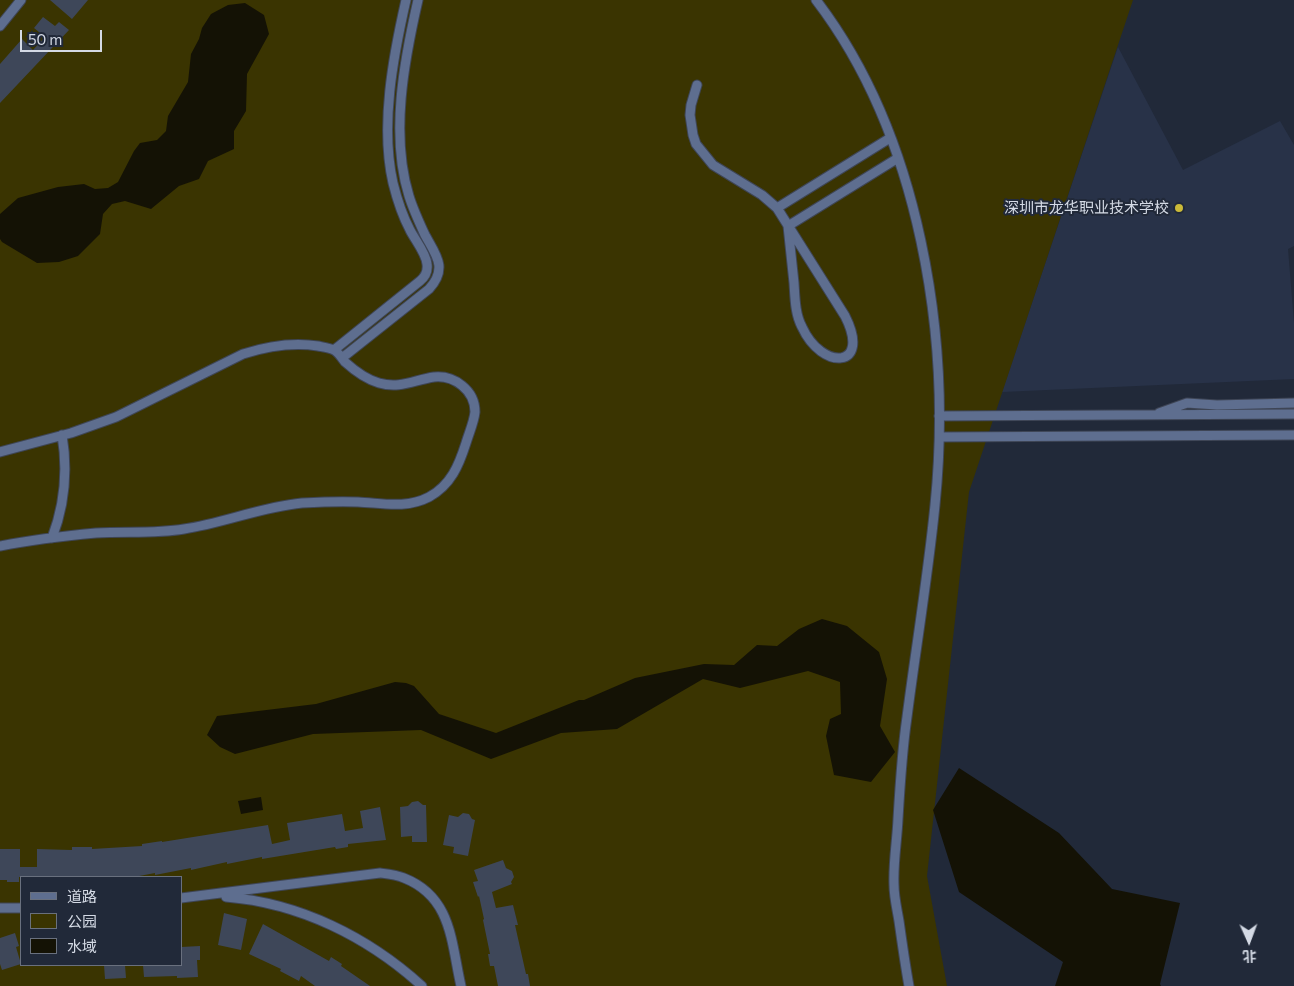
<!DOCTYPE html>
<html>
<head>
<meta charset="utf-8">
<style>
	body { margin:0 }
	#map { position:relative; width:1294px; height:986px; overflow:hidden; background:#212939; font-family:Commissioner,"Noto Sans SC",sans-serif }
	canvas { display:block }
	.legend { position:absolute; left:20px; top:876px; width:162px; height:90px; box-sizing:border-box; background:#212939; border:1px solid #69707e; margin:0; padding:6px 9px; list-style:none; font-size:15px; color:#d4dae5 }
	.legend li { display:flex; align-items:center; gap:10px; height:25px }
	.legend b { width:25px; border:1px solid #69707e }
	.north { position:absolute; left:1224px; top:916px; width:50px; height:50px; -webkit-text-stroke:4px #212939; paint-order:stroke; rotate:178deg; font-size:14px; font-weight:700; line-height:20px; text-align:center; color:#d4dae5 }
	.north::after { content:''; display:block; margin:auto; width:18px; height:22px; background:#d4dae5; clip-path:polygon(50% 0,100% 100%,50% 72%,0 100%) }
	.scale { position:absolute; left:20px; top:30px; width:82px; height:22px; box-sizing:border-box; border:2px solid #d4dae5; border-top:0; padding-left:6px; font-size:15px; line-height:18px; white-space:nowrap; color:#d4dae5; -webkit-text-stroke:4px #212939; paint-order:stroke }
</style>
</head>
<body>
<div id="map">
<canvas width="1294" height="986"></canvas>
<ul class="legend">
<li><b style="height:6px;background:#5e6e8f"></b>道路</li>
<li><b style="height:14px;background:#3a3401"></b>公园</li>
<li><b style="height:14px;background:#141205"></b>水域</li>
</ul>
<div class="north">北</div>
<div class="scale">50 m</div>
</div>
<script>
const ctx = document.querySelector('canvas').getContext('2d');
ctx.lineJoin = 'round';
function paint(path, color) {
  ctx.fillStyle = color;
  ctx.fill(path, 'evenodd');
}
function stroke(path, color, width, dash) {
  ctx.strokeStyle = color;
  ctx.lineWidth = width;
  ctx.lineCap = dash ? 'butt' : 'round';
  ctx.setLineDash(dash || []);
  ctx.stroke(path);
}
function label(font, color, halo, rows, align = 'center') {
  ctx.font = font + ' Commissioner,"Noto Sans SC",sans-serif';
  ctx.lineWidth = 4;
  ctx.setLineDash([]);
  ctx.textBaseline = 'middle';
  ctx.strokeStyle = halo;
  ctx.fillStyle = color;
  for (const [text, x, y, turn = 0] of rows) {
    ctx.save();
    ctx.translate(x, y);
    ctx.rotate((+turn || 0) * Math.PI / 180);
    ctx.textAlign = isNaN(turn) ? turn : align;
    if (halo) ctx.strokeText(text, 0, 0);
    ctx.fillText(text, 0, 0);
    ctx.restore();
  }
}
paint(new Path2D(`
	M1118,47L1183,170L1280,121L1294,145V246L1288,249L1294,323V379L1002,392Z`), '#283248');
paint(new Path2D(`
	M0,0H1133L969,492L927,876L947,986H0ZM21,877H181V965H21Z`), '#3a3401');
paint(new Path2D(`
	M245,3L264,15L269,34L247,74L246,111L234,131V149L208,161L199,179L179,186L151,209L125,201L112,204L103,214L100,234L78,256L59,262L37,263L2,242L0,239V214L18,198L58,187L84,184L95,189L108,188L118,182L134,151L140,143L157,140L166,131L168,116L188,82L191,54L199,39L202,28L211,14L228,5Z
	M822,619L847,626L879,652L887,679L880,726L895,752L871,782L834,775L826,736L830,719L841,714L840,682L808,671L740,688L703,679L617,729L561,733L491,759L421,730L313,734L235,754L220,747L207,735L217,716L316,704L395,682L406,683L414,686L439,714L496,733L579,700H584L635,678L704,664L734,665L757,645L777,646L799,629Z
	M959,768L1059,833L1112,889L1180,903L1160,984L1161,986H1055L1063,962L959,892L933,810Z
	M261,797L263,810L241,814L238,801Z`), '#141205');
paint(new Path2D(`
	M50,0H88L72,19Z
	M43,17L55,26L59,22L69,30L0,103V64L22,39L33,50L45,37L34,28Z
	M418,801L423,805H426L427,842H412V836L401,837L400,807L408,806L412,802Z
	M380,807L386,840L348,844V847L336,849L335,847L262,859V857L227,864V862L191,870V868L155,875V873L134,877H19V882H7V880H0V849H20V867H37V849L72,850V847H92V849L142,846V844L162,841V842L268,825L272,844L290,840L287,823L342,814L345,831L363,828L360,811Z
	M463,813L469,814L472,819L475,820L468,856L453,853L454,847L443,845L449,815L458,817Z
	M503,860L506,868L512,871L514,877L511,882L512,884L492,892L496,908L513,905L518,925H515L526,974H528L530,986H498L494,966H490L488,954H490L483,920L484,919L479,896L478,897L473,882L478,881L474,870Z
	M224,913L247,919L241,950L218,945Z
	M263,924L329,961L331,957L342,964L341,966L370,986H315L301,976L299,981L280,971L281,969L249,954Z
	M15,933L19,946L16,947L21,964L2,970L0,964V938Z
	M200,946V960H197L198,977L177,978V976L144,977L143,965H181V947Z
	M104,965H125L126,978L105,979Z`), '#3e4759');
const minor = new Path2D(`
	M816,0C920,136 952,338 935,505C928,576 916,647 907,717C902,751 900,785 898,819C897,841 893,863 894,885C894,897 897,909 899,921C902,942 905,964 909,986
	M0,26L21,0
	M697,85L691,105L690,115L693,135L696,144L713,165L762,195L777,208L845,316C872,369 822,371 802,327C795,314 795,298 794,283C792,264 790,245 788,226L898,158
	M777,208L890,138
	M334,350L420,281C425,277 428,271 427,264C426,253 415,240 410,230C402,215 397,199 393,183C380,126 393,57 406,0
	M342,358L429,289C448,268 436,255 425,235C419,222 413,209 409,196C390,135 404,61 418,0
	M1159,413L1187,403L1217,405L1294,403
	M939,416L1294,414
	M940,437L1294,435
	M0,452L71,433L116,417L243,354C268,346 292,342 318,346C323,347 330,348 334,350C338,352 342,358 345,362C355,371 365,379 379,383C400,389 414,380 434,377C454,375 475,390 475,412C474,422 469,433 466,443C459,465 451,485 429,497C406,509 382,503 358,502C339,501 320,502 302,503C261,507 224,523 184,529C155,534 125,531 96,533C64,536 31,540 0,546
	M52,538C65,504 68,471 62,435
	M226,897C300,903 368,937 422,986
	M181,898L380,873C388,874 397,875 404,878C452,897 451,942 461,986
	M0,908H21`);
stroke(minor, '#3e4555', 11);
stroke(minor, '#5e6e8f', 9);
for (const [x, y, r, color] of [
	[1179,208,5,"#cbba39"]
]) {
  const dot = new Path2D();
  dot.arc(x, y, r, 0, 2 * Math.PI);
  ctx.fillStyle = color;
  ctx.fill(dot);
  stroke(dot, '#212939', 2);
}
label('15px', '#d4dae5', '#212939', [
	["深圳市龙华职业技术学校",1169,208]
], 'right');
</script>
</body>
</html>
